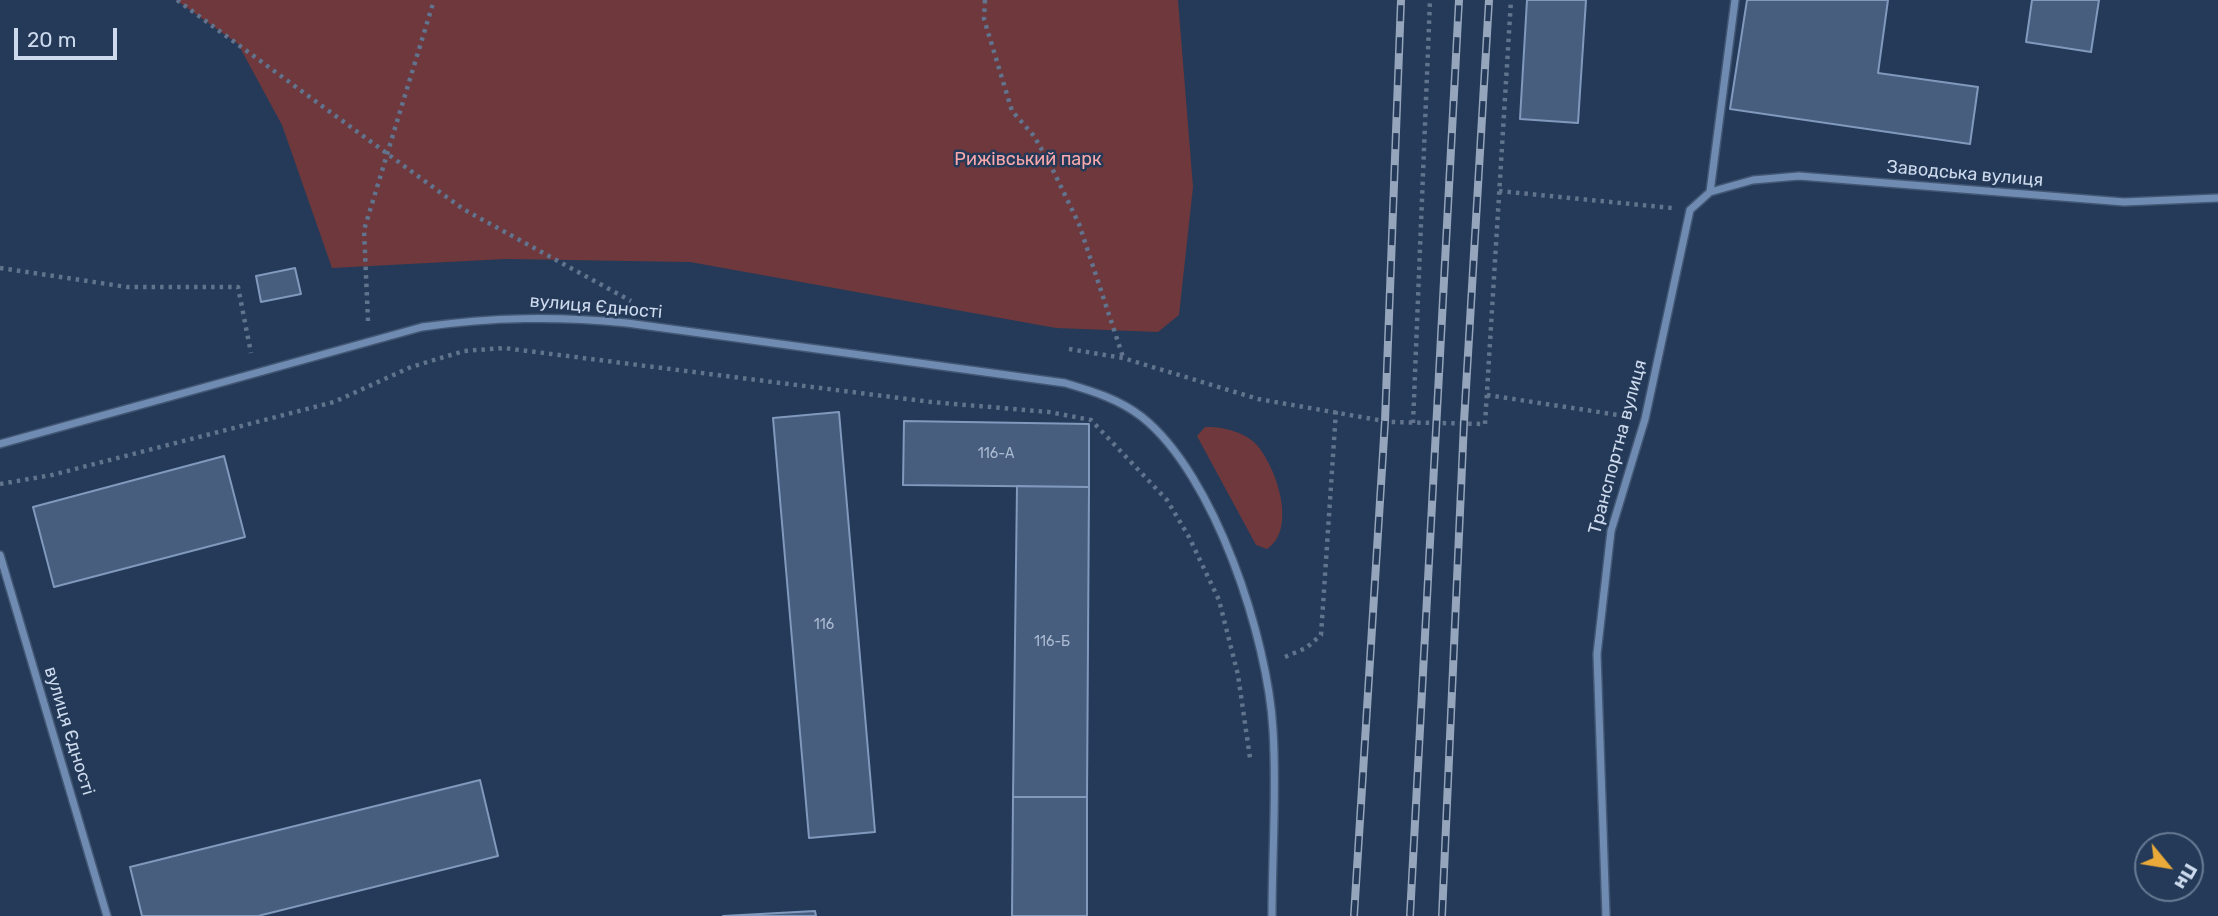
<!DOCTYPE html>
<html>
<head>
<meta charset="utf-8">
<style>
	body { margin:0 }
	#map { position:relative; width:2218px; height:916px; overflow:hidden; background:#243a58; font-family:Rubik,sans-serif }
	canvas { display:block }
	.north { position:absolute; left:2134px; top:832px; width:70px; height:70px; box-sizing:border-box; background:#243a58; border:2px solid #687a94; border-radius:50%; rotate:120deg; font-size:19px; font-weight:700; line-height:28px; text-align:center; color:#cddaed }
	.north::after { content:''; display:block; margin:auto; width:24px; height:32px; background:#eaaa39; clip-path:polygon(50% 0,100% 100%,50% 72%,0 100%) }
	.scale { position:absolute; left:14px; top:28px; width:103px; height:32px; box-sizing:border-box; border:4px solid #cddaed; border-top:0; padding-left:9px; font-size:21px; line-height:24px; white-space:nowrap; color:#cddaed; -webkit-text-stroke:5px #243a58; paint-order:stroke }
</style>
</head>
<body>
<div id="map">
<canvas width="2218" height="916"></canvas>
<div class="north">Пн</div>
<div class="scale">20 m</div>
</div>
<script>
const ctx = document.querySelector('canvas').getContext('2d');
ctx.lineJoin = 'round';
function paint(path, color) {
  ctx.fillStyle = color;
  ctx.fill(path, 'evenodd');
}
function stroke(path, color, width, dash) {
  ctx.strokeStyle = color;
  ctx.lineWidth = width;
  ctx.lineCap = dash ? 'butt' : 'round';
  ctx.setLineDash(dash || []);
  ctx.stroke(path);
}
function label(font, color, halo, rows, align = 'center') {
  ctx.font = font + ' Rubik,sans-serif';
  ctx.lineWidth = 5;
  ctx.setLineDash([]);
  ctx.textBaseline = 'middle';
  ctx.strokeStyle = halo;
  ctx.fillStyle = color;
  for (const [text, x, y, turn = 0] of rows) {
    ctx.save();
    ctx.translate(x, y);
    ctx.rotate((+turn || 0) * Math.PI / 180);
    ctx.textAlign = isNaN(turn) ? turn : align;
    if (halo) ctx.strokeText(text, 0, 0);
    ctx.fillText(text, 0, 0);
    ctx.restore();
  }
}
paint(new Path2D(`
	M176,0H1178L1193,187L1179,315L1158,332L1056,328L690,262L506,259L332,268L282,125L238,44Z
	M1205,427C1221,426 1245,432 1256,444C1276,466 1298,529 1267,549L1256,545L1197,436Z`), '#6e383c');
const building = new Path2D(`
	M1527,0H1586L1578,123L1520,119Z
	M1747,0H1888L1878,73L1978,87L1970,144L1730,109Z
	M2032,0H2099L2091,52L2026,42Z
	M295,268L301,294L261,302L256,276Z
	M839,412L875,832L809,838L773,418Z
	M904,421L1089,424V487L903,485Z
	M224,456L245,537L54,587L33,507Z
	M1017,486L1089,487L1087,797H1013Z
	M480,780L498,856L258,916H142L130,867Z
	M1013,797H1087V916H1012Z
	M815,911L816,916H723Z`);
paint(building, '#475e7f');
stroke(building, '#8099bd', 2);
const minor = new Path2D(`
	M1710,192L1753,180L1799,176L2124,202L2218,198
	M0,444L422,327C494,317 555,316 627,323L1065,383C1092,391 1119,399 1142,417C1215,475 1268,639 1273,730C1277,791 1272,854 1272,916
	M0,555L107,916
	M1606,916L1597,654L1611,531L1645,419L1690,210L1710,192L1735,0`);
stroke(minor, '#425773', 10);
stroke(new Path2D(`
	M177,0L463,209L631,301
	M985,0L984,19L1012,111L1034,136L1050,164L1079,224L1123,357
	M1499,191L1672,208
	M0,268L127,287H238L251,353
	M368,321L364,230L434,0
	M1069,349L1123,358L1258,399L1390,422L1485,424L1511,0
	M1487,395L1625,416
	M1413,423L1430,0
	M0,484L52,475L334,402L411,367L464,351L504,348L931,402L1049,412L1091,420L1167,500L1189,537L1219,600L1238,675L1250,758
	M1285,657L1306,648L1321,635L1336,411`), '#61738d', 4.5, [3.5, 5]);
stroke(minor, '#6f8bb2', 7);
const rail = new Path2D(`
	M1354,916L1385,421L1401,0
	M1410,916L1459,0
	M1442,916L1464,422L1489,0`);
stroke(rail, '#95a5bb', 8);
stroke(rail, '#243a58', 5, [16]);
label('14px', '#acbbd2', null, [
	["116-А",996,454],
	["116",824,625],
	["116-Б",1052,642]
]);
label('18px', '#f9a8ab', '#243a58', [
	["Рижівський парк",1028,160]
]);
label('18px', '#cddaed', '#243a58', [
	["Заводська вулиця",1965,174,5],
	["вулиця Єдності",596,307,5],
	["Транспортна вулиця",1618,447,-75],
	["вулиця Єдності",69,731,73]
]);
</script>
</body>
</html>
